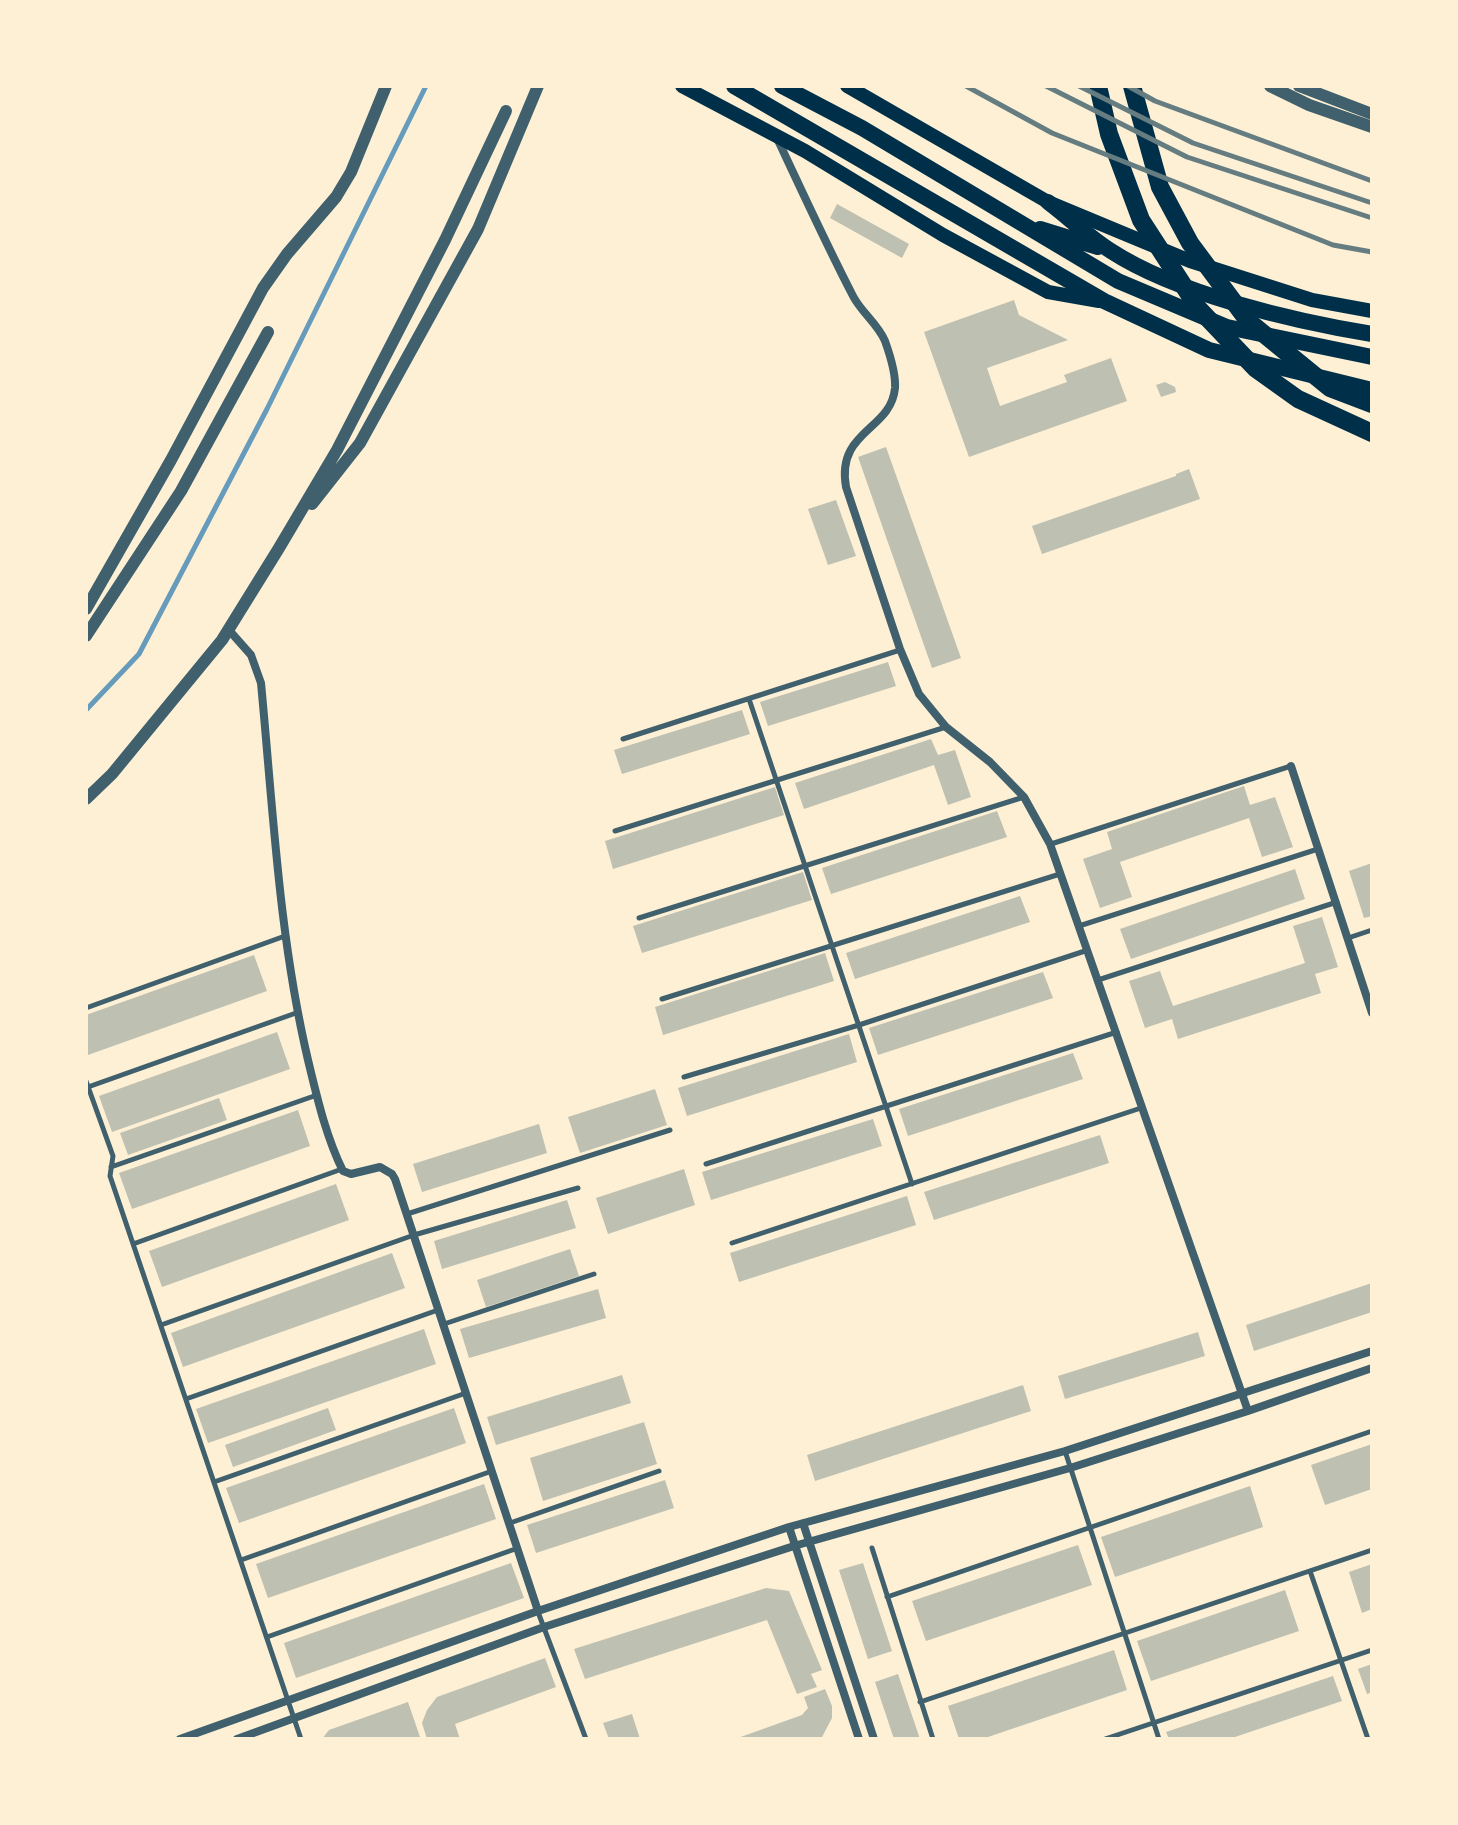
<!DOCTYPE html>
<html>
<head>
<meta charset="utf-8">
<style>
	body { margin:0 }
	#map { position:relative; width:1458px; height:1825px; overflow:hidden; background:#fdf0d5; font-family:"Fira Sans",sans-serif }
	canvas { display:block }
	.frame { position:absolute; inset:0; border:88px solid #fdf0d5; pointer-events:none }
</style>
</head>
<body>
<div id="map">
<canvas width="1458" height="1825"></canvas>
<div class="frame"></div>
</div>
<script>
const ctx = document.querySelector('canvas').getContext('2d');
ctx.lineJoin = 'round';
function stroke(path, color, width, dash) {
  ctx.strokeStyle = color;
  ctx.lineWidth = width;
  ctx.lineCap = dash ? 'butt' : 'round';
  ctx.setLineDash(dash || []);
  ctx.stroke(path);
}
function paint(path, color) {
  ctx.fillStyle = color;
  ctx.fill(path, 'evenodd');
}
stroke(new Path2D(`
	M86,710L139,654L267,409L426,86`), '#669bbc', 5);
paint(new Path2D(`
	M837,204L909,244L902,258L830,218Z
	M1014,300L1019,315L1068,340L987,368L1000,406L1067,382L1064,375L1111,358L1127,401L969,457L924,332Z
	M1165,382L1175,387L1176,392L1161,397L1156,385Z
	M886,447L961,658L932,668L858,457Z
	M1189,469L1200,499L1042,554L1032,526L1176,476V474Z
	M836,500L856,556L828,565L808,509Z
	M888,662L896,686L768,726L760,702Z
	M742,710L750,734L622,774L614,750Z
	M931,739L938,755L955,750L971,797L948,805L934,765L804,809L795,783Z
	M1244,786L1250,805L1275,797L1293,847L1262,857L1249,818L1120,862L1132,897L1100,908L1083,859L1112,849L1107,832Z
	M775,787L784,815L613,869L605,841Z
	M997,811L1007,837L831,894L822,868Z
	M1372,863V916L1364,918L1349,871Z
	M1295,869L1305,899L1131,959L1120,929Z
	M803,872L812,900L642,953L633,926Z
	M1020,896L1030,922L855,979L846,953Z
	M1322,917L1338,967L1315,974L1321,993L1178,1039L1172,1019L1145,1028L1129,981L1160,971L1173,1006L1305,963L1293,926Z
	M825,953L834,981L663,1035L655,1007Z
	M254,955L267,991L88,1055L86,1015Z
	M1043,972L1053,998L878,1055L869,1028Z
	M277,1032L290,1069L112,1132L99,1096Z
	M849,1034L857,1062L687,1116L678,1088Z
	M1073,1053L1083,1079L908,1136L899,1109Z
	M655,1089L667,1125L580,1153L568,1117Z
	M219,1098L227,1120L128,1155L120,1133Z
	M298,1110L310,1146L132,1209L119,1173Z
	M873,1119L882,1146L711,1200L702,1172Z
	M539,1124L547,1153L422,1192L413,1164Z
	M1100,1135L1109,1163L934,1220L924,1192Z
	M684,1169L695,1205L608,1234L596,1198Z
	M336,1184L349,1220L162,1287L149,1251Z
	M907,1196L916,1225L739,1282L730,1253Z
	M567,1200L576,1228L442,1269L434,1241Z
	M570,1249L579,1276L486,1307L477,1280Z
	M392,1253L405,1288L183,1367L171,1333Z
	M1372,1283V1312L1254,1351L1246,1325Z
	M598,1289L606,1318L469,1358L460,1329Z
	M424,1329L436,1364L208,1443L196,1409Z
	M1198,1332L1205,1356L1065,1399L1058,1376Z
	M622,1375L631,1403L496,1445L487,1417Z
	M1023,1385L1031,1411L815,1481L807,1455Z
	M328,1408L336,1430L233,1467L225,1445Z
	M454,1408L466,1443L239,1523L226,1488Z
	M644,1422L657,1464L543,1501L530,1458Z
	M1372,1444V1489L1325,1505L1311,1465Z
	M665,1480L674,1508L536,1553L527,1525Z
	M484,1484L496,1519L268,1598L256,1564Z
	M1250,1486L1263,1527L1115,1577L1101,1537Z
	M1078,1545L1092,1585L926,1641L912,1601Z
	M511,1563L524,1598L296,1678L284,1643Z
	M863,1563L892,1651L868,1659L839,1570Z
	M1372,1564V1609L1362,1613L1349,1572Z
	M766,1588L789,1591L822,1670L811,1674L817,1687L797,1694L767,1620L585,1679L574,1649Z
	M1285,1590L1299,1631L1151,1681L1137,1641Z
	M1114,1650L1127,1690L982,1739H959L948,1706Z
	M545,1658L556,1687L455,1724L460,1739H427L422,1723L427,1710L437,1697Z
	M1372,1664V1692L1367,1694L1358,1669Z
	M898,1674L920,1739H894L875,1682Z
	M1333,1676L1342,1701L1229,1739H1169L1166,1732Z
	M825,1689L832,1706V1718L821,1739H735L802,1715L808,1708L804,1697Z
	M408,1702L420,1737L322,1739L329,1730Z
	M632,1714L640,1739H609L603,1723Z`), '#bec0b2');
stroke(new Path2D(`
	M749,699L912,1184
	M623,739L900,650
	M615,831L946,727
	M1051,844L1291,766
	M639,918L1024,797
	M1079,926L1318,849
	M1348,938L1372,930
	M1098,980L1337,902
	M662,999L1060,874
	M86,1008L285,936
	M684,1077L859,1025L1088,950
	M86,1081L113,1156L110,1176L301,1739
	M88,1087L296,1013
	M706,1164L1117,1032
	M111,1167L317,1095
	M407,1214L670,1130
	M732,1243L1141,1108
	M133,1244L342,1169
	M444,1324L594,1274
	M161,1325L414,1235L578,1188
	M186,1399L438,1310
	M1065,1451L1159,1739
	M214,1482L466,1393
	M510,1523L659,1471
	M872,1548L933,1739
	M241,1560L492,1471
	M1310,1571L1368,1739
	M887,1597L1372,1431
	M538,1612L586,1739
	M267,1637L518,1548
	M920,1702L1372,1550
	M1105,1739L1372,1650`), '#3f606c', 5);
stroke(new Path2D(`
	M776,136C801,189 826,244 853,296C861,312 878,324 885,341C890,355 896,373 895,388C891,431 836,430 846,487L900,649L919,694L946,727L990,762L1024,797L1050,844L1248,1411
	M228,629L251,655L261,683C273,809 279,937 308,1060C317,1097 326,1137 343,1171L351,1174L380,1167L392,1174L395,1179L538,1611
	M1291,766L1372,1013
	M803,1523L874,1739
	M789,1527L859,1739
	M180,1739L538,1611L789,1527L1065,1451L1372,1351
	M237,1739L544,1627L794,1546L1070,1468L1248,1411L1372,1368`), '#3f606c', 8);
stroke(new Path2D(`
	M1270,86L1309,105L1372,127
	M1299,86L1372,114
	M312,504L360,443L478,229L538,86
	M86,609L171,460L263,288L287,254L336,197L351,172L386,86
	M86,636L181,491L268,332
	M86,799L112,774L222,640L279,548L337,450L445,240L506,111`), '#3f606c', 12);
stroke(new Path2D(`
	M682,86L805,151L943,235L1048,292L1099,301
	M847,86L1048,202L1190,261L1312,300L1372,311`), '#003049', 14);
stroke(new Path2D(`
	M734,86L1104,301L1209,350L1372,390
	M782,86L862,128L1118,281L1227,327L1372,357
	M1048,202C1069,218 1089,237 1111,251C1177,294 1293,321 1372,334
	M1040,229L1098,247`), '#003049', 16);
stroke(new Path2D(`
	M1098,86L1109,134L1141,220L1198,308L1256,369L1298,399L1372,433
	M1132,86L1160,187L1190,243L1248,321L1330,388L1372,404`), '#003049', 18);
stroke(new Path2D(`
	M966,86L1052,133L1333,245L1372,252
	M1046,86L1187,157L1372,218
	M1079,86L1193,143L1372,203
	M1128,86L1155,101L1372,181`), '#657d81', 5);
</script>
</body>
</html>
